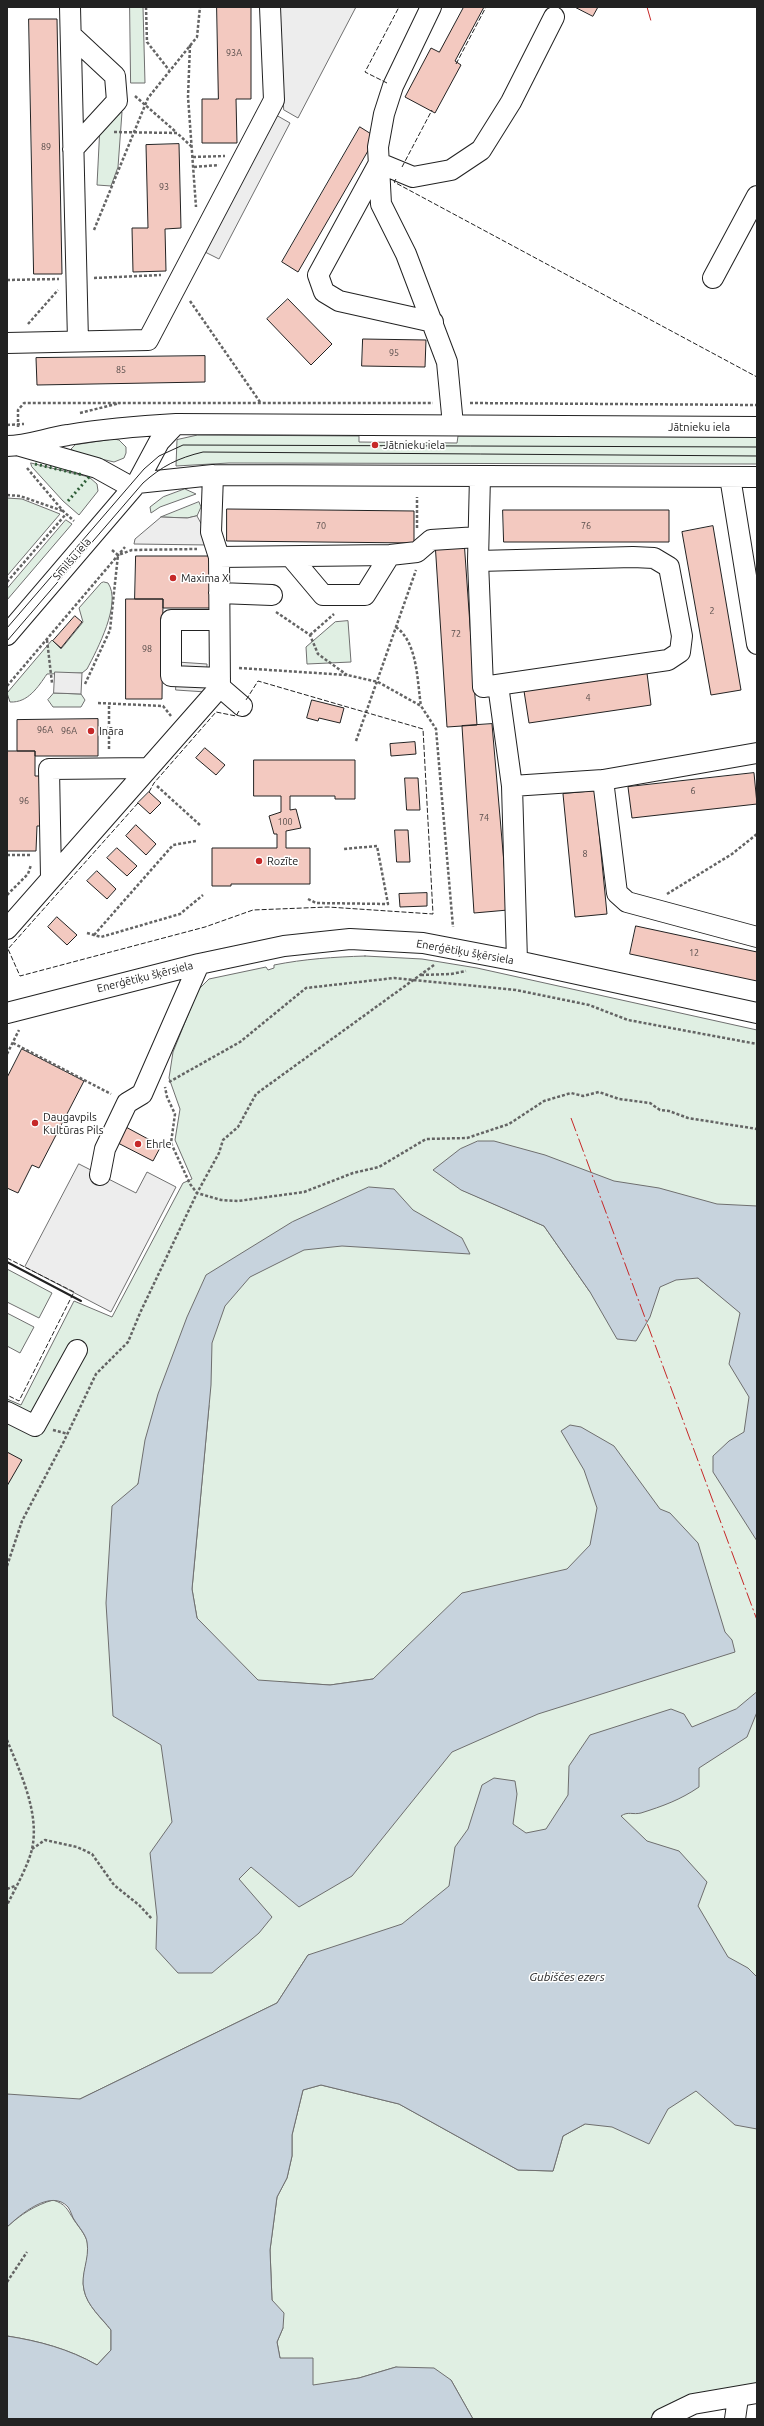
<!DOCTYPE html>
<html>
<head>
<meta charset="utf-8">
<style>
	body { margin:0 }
	#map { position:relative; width:764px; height:2426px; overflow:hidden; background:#fff; font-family:Ubuntu,sans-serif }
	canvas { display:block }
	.frame { position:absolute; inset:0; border:8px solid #222; pointer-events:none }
</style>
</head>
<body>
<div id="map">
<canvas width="764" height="2426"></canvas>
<div class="frame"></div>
</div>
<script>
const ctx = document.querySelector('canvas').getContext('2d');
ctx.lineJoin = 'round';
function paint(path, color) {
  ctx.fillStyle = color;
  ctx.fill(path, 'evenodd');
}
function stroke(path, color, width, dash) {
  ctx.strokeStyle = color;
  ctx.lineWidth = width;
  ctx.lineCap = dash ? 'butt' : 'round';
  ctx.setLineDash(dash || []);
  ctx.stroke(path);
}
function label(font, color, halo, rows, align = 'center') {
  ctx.font = font + ' Ubuntu,sans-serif';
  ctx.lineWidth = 3;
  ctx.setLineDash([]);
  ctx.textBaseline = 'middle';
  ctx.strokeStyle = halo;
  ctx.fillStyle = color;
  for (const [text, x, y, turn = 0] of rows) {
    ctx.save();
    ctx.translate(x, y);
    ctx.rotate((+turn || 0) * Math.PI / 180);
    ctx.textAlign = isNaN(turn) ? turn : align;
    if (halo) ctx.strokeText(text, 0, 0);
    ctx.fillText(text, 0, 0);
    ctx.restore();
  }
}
const green = new Path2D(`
	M130,7H143L145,83H131Z
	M114,112H122L118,167L111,186L97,185L100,125Z
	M198,435L359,436V442L457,443L458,436L757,437V464L229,463L176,466L177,440Z
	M114,439L119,440L126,447V453L124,458L114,462L76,453L71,449L75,445Z
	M31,463L89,477L97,484L98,491L79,515L63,501L32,467Z
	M185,489L196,494L160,507L151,513L150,507L163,497Z
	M7,498L22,499L60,514L7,576Z
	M199,502L201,507L197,516L187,518L161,517Z
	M66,520L72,524L7,600V589Z
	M104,582L108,583C122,603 97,650 87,669L82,673L47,674C38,687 28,703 10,702L7,693L52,640L61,649L83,622L79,608L101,583Z
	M348,621L351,662L307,664L306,647L335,622Z
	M54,693L81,694L85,700L81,707H53L48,700Z
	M365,956L422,959L477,968L757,1030V1255L462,1190L544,1226L590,1292L599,1297L626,1254L698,1278L740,1312L757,1289V2387L685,2401L649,2419H473L451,2380L396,2367L359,2378L313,2386L280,2358L277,2342L283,2328L272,2300L270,2250L277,2197L287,2178L292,2156V2135L303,2090L321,2085L399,2104L518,2170L553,2171L563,2136L585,2124L411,1960L308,1955L277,2003L80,2099L7,2127V1399L21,1405L74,1301L112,1317L183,1183L192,1179L175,1140L180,1109L169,1078L173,1052L198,990L209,979L266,967L268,970L274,968V965C304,959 334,957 365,956ZM209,1406L192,1589L197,1618L272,1700L284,1682L330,1685L373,1679L184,1933L188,1728L138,1484Z
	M7,1269L52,1293L39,1318L7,1302Z
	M7,1313L34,1327L20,1353L7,1346Z
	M53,2200C66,2204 67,2209 74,2220C78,2226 85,2234 87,2241C92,2257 80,2273 84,2290C87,2305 101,2318 111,2330V2350L97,2365C69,2349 39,2341 7,2336V2227C20,2215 35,2205 53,2200Z`);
paint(green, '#e0efe3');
stroke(green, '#6f6f6f', 1);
const parking = new Path2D(`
	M280,7H356L298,118L284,110Z
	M276,115L290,123L219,259L205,252Z
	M197,516L209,538V545L134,544L135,539L161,517L187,518Z
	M177,662L207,664L206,692L176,690Z
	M55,672L82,673L81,694L54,693Z
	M79,1164L136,1193L147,1172L176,1187L111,1312L25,1267Z`);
paint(parking, '#ededed');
stroke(parking, '#6f6f6f', 1);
const water = new Path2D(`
	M478,1141H494L545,1155L614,1181L659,1188L717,1204L757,1206V1541L713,1472V1456L729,1441L744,1432L749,1397L729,1364L740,1313L698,1278L676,1280L660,1287L650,1317L636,1341L617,1339L590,1292L544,1226L461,1190L433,1170L460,1149Z
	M369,1187L394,1189L413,1210L462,1238L470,1254L342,1246L304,1250L250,1277L225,1306L212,1343L211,1385L192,1589L197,1618L258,1680L330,1685L373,1679L462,1593L567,1569L590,1545L597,1508L584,1470L561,1431L570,1425L581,1427L614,1446L660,1509L670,1513L698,1543L725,1632L732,1640L735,1652L538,1714L452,1752L352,1876L299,1907L251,1867L239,1879L272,1917L259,1933L212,1973H178L156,1949L157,1917L150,1853L172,1822L161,1745L113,1716L106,1603L112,1506L138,1484L145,1440L158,1394L187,1317L206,1275L292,1222Z
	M757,1692V1712L747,1737L699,1768V1787C680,1800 663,1806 641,1813C633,1815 628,1811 621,1816L647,1841L679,1851L707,1882L698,1906L728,1957L748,1968L757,1977V2129L735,2125L696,2091L668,2109L649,2144L612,2127L585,2124L563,2136L553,2171L518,2170L399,2104L321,2085L303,2090L292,2135V2156L287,2178L277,2197L270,2250L272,2300L284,2313L283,2328L277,2342L280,2358H313V2385L359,2378L396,2367L434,2368L451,2380L473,2419H7V2336C39,2341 69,2349 97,2365L111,2350V2330C102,2318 87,2306 84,2290C80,2274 90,2259 87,2242C86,2235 79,2227 75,2221C72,2217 71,2211 68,2207C51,2188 20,2215 7,2227V2094L80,2099L277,2003L308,1955L402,1924L449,1886L455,1847L468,1829L482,1785L494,1778L515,1781L517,1794L513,1824L526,1833L546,1829L568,1795L569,1766L590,1735L671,1709L684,1714L692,1727L736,1709Z`);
paint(water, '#c7d3dd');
stroke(water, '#6f6f6f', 1);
const building = new Path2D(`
	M217,7H251V99H236L237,143H202V99H218Z
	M464,7H484L455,61L461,65L435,113L405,97L431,48L439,52Z
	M575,7H598L593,16Z
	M29,19H57L62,274H34Z
	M360,127L376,137L298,272L282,262Z
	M179,144L181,228L165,229L166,271L133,272L132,228H148L146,145Z
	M288,299L332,344L311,365L267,319Z
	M363,339L426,340L425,367L362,366Z
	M205,356V382L37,385L36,358Z
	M227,509L414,511V543L227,541Z
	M503,510H669V542H504Z
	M713,526L741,690L711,695L682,532Z
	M464,540L477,725L447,727L435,542Z
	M136,556H210V608H163V599H135Z
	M126,599H163L162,699H126Z
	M75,616L82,622L61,648L53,641Z
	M647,673L651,705L529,723L524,691Z
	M312,700L344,708L340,723L319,718L318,721L307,718Z
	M98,719V756H35V751H17V720Z
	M492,724L508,910L474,913L462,726Z
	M415,742L416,754L391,756L390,744Z
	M205,748L225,765L216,775L196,758Z
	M7,751H35V776H41V826H37L36,851H7Z
	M254,760H355V799H335V796H290V810L296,809L301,828L286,831V848H310V884H231V886H212V848H277V834H274L269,816L281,812V796H254Z
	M754,773L757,804L632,818L628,787Z
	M405,778H418L420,810H407Z
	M595,791L607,914L575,917L563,794Z
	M149,792L161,803L150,814L138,803Z
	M136,825L156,844L146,855L126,836Z
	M395,830H408L410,862H397Z
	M117,848L137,866L127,876L107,858Z
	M97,871L116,889L107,899L87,881Z
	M427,893V906L400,907L399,894Z
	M57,917L77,935L67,945L48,927Z
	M636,926L757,952V981L630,954Z
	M22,1049L84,1081L39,1168L32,1165L18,1193L7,1188V1078Z
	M124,1126L161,1146L153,1161L116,1142Z
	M7,1452L22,1460L7,1486Z`);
paint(building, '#f3c9c0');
stroke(building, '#222', 1);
const minor = new Path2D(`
	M70,7L78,341
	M431,7L393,86L384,114L378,147L381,204L406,254L447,362L453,425
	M71,35L115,76L117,101L73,149
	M713,278L757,196
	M433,322L339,301L324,292L318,275L379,163L413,177L451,170L481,150L511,102L554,17
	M7,343L148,340L274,100L270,7
	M7,446C27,446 47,438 68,435C104,429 139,426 176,424L757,427
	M20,446L97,468L133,488
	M730,477L757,644
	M137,483L213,475L757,477
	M219,557L390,555L417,552L431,540L478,537
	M291,557L323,595H365L390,555
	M478,561L633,557L654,558L669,567L682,636L680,652L668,660L483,687L478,561L480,476
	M219,593L272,595
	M219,620H171V676L220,678
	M7,635L137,483L159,442L176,424
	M498,685L512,786L517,961
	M220,687L242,706
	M603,780L617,893L627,902L757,937
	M512,786L603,780L757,753
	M51,877L49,769L148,768
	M7,929L220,687L219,557L211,532L213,475
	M7,1013L199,964L284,946L350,939L423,943L517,961L757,1013
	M100,1175L105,1149L127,1103L142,1094L199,964
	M7,1412L35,1426L77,1350
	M662,2419L693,2404L757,2393
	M735,2419L738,2398`);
stroke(minor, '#222', 22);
stroke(new Path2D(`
	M146,7L147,42L169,70
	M190,45L188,97L196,207
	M135,96L176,132
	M114,132L177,133L192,147
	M193,157L225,156
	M194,167L219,165
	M94,230L148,98L197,37L200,7
	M94,278L161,275
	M7,280L59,279
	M190,301L260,402
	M28,324L58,290
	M470,403L757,405
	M80,413L120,403
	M7,425L24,424
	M18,427V410L24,403H433
	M27,468L63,511L74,521
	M7,495L20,496L63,511
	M417,528V497
	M112,550L118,555L132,550L197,549
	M7,582L66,514
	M276,612L310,635L318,654L347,675
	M396,627C418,643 417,681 421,706
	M310,635L334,614
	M47,640L52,683
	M239,668L347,675L378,682L421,706L436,729L453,927
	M85,684L110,630L118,555
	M7,686L125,547
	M98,703L163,706L171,716
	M356,741L416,570
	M109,749V704
	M157,786L201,826
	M7,855H32
	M667,894L732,854L757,834
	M7,895L28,874L31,865
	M308,899L316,903L388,904L377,846L343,849
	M87,933L101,937L180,914L203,895
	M94,935L173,845L196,841
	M434,965L256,1094L238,1127L223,1140L219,1153L197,1193L221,1200L238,1201L304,1192L353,1173L379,1167L426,1139L467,1138L509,1124L544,1101L571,1093L583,1096L599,1092L619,1099L650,1103L660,1110L669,1111L688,1118L757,1129
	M421,975L451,974L466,971
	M13,1043L111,1094
	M7,1054L19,1030
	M169,1082L240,1042L306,988L394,978L516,990L589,1005L628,1020L757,1044
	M53,1430L68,1434
	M7,1566L22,1521L64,1441L96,1374L128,1342L140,1313L197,1193L190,1184L171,1143L175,1114L167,1097L165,1087
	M7,1740C20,1772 40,1813 32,1849C28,1866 15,1889 7,1905
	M32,1849L45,1840L77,1847L92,1854L114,1885L139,1905L152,1919
	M7,1889L15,1886
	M7,2282L27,2252`), '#646464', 2.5, [3, 2]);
stroke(minor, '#fff', 20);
stroke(new Path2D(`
	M7,628L144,469L159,456L183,445L757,447
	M7,641L143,483C162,466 178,458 203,452L757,456`), '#222', 1);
stroke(new Path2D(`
	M35,464L83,475
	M68,501L89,477`), '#2f5e38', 3, [2, 3]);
stroke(new Path2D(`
	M456,64L486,7
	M387,83L365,72L399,7
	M402,167L432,110
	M396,179L394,182L757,377
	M149,792L154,783L216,712L236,716L239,711
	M138,803L8,949L20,976L205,927L253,910L328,907L433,914L423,729L258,681L246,700
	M7,1258L74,1292L19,1401L7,1395`), '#222', 1, [5, 2]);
stroke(new Path2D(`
	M7,1262L81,1301`), '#222', 2);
stroke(new Path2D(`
	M647,7L651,21
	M571,1118L757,1620`), '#c62828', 1, [14, 3, 2, 3]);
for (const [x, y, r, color] of [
	[375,445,4,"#c62828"],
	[173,578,4,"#c62828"],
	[91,731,4,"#c62828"],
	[259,861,4,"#c62828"],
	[35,1123,4,"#c62828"],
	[138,1144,4,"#c62828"]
]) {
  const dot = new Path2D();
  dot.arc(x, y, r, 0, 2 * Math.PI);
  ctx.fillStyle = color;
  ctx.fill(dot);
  stroke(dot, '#fff', 1.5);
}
label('9px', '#564c4a', null, [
	["93A",234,53],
	["89",46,147],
	["93",164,187],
	["95",394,353],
	["85",121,370],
	["70",321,526],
	["76",586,526],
	["2",712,611],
	["72",456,634],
	["98",147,649],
	["4",588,698],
	["96A",45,730],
	["96A",69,731],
	["6",693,791],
	["96",24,801],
	["74",484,818],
	["100",285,822],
	["8",585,854],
	["12",694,953]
]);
label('11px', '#222', '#fff', [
	["Jātnieku iela",699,427],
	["Smilšu iela",72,559,-49],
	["Enerģētiķu šķērsiela",465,952,10],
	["Enerģētiķu šķērsiela",145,977,-14]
]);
label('11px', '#222', '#fff', [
	["Jātnieku iela",383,445],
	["Maxima X",181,578],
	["Ināra",99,731],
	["Rozīte",267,861],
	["Daugavpils",43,1117],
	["Kultūras Pils",43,1130],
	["Ehrle",146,1144]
], 'left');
label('italic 12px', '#222', '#fff', [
	["Gubiščes ezers",567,1977]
]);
</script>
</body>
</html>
